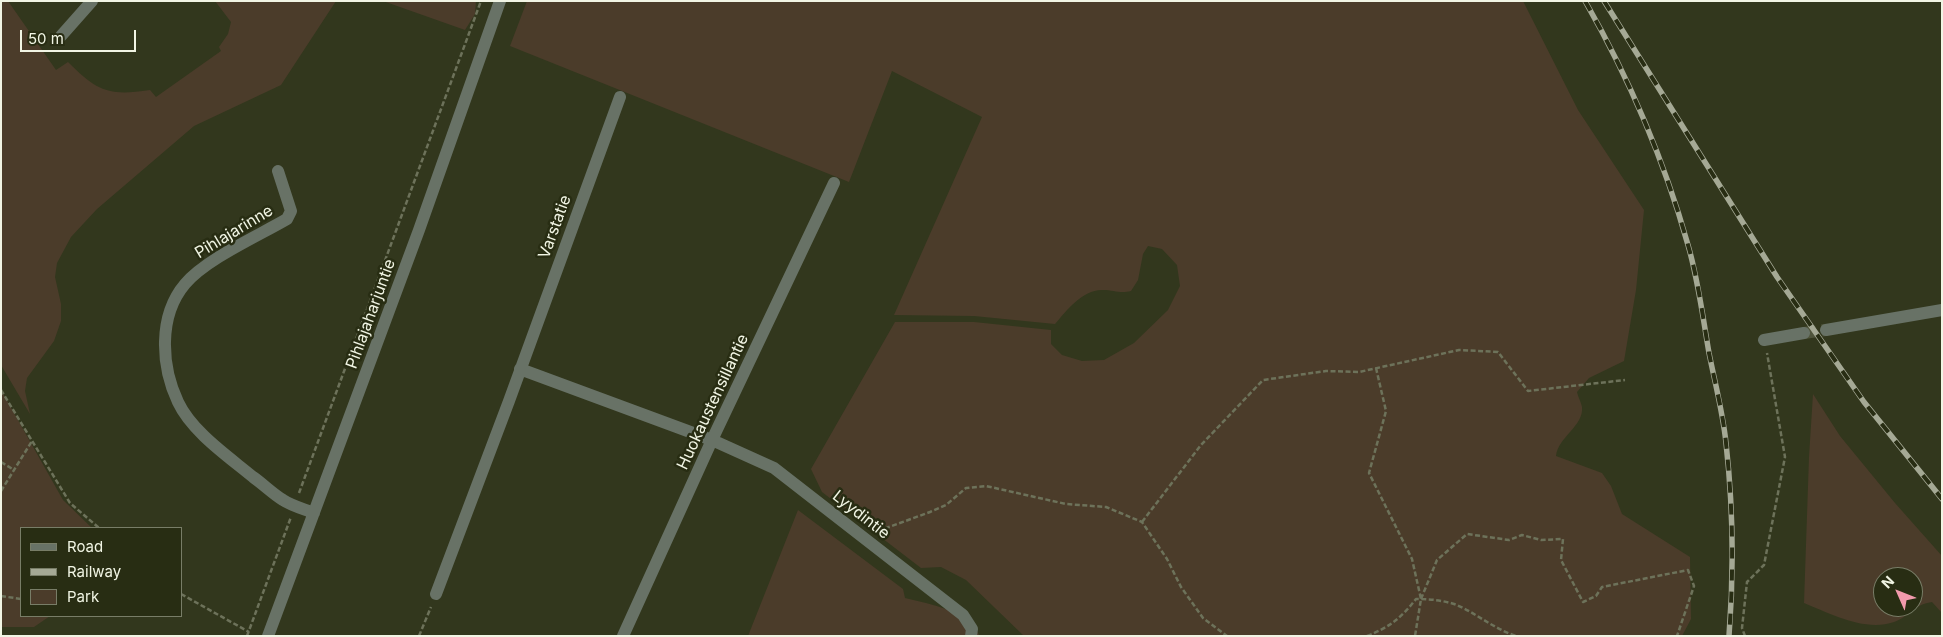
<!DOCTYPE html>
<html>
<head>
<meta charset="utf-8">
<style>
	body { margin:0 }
	#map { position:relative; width:1943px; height:637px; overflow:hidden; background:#32371d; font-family:Inter,sans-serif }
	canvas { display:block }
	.frame { position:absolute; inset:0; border:2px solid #f1f5e4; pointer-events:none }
	.legend { position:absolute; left:20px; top:527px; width:162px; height:90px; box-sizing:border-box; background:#282d13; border:1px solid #787d67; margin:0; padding:6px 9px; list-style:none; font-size:15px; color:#f1f5e4 }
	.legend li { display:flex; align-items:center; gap:10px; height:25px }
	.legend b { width:25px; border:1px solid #787d67 }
	.north { position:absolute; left:1873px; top:567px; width:50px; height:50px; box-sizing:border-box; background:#282d13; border:1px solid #787d67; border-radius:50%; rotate:314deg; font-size:14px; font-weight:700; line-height:20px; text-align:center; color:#f1f5e4 }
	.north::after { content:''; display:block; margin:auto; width:18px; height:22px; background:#f29aad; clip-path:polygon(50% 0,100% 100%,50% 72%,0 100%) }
	.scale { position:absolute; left:20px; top:30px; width:116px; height:22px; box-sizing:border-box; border:2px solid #f1f5e4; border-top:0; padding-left:6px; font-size:15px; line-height:18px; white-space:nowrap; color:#f1f5e4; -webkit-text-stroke:4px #282d13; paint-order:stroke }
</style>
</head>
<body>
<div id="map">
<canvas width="1943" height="637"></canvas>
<div class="frame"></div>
<ul class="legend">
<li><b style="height:6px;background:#687266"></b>Road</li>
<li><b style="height:6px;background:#a5a995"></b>Railway</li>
<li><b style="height:14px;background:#4b3c2a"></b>Park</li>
</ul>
<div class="north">N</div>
<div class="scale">50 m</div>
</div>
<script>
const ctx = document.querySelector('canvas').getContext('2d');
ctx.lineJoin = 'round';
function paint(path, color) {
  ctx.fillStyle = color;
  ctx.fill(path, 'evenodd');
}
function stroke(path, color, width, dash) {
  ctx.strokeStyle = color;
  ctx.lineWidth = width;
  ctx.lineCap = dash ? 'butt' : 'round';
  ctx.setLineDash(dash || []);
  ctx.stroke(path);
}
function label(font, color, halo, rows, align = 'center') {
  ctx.font = font + ' Inter,sans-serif';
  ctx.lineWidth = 5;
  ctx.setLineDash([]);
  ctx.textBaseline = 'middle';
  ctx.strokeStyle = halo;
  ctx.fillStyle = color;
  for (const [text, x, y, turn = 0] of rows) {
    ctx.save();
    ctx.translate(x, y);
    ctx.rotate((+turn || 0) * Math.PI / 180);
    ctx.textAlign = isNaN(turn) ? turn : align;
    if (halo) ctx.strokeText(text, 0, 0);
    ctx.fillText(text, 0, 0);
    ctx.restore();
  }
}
paint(new Path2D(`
	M1,1H8L56,70L68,62C98,92 109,96 150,90L156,97L221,51L219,47L228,34L231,22L215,1H336L281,85L194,126L97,209L71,237L57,263L55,277L61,304V321L54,341L27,378L25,391L30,414L1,365Z
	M383,1H476L475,14L465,30Z
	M527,1H1523L1578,110L1644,210L1636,290L1624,361L1589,378L1577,392C1578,397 1581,402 1582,407C1584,426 1558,437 1556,456L1602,473L1611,486L1622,514L1690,557L1691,619L1682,636H1024L966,580L941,567L921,568L822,492L811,469L895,322H974L1051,330V344L1062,355L1082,361L1104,360L1134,343L1168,310L1180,286L1177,265L1162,249L1148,246L1143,254L1138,280L1131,291C1120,294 1114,290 1103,290C1083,289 1067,310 1055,324L974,316L894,315L982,117L892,71L849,182L510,46Z
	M1,390L63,500L92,528H21V616H50L34,627H1Z
	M1813,394L1840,436L1895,503L1942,556V613L1932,602C1912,605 1909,617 1894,622C1865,632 1831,614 1804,603L1809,457ZM1883,577H1913V607H1883Z
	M798,510L903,589L905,598C932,605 965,609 980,636H748Z`), '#4b3c2a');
stroke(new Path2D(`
	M1804,333L1826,330`), '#4f543b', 12, [12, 6]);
stroke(new Path2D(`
	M1376,368L1386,411L1369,473L1412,559L1421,599L1415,636
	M1,390L70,503L99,528
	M1,462L14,470
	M1,491L32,441
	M299,493L481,1
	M1142,522L1201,445L1263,380L1326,371L1359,372L1459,350L1498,352L1528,391L1625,380
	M878,531L930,512L946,505L966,488L986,486L1066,504L1106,507L1142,522L1167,559L1181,587L1203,618L1227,636
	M181,594L249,632
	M1,596L21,599
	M1421,599L1437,560L1467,534L1509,540L1522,535L1541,540L1563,539L1561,560L1583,602L1596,596L1602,587L1688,570L1694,586L1677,636
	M247,636L291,517
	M419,636L431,607
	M1367,636C1390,627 1401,618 1416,599C1429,599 1441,600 1454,604C1475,612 1492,628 1516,636
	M1745,636L1742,628L1747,582L1764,565L1785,457L1767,353`), '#6d725a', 2.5, [5, 2.5]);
stroke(new Path2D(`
	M61,36L92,1
	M278,171L291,211L287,219C258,236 206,259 185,284C158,316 161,366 178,402C192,432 229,457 253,477C263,484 273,494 283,500C292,506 304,509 314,513
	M1826,330L1942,310
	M1764,340L1804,333
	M520,369L712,440L774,468L963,615L972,629L971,636
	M436,594L509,401L620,97
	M268,636L419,230L500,1
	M623,636L712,440L834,183`), '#687266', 12);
const rail = new Path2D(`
	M1585,1C1629,78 1664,160 1688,245C1698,279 1703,318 1709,353C1715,383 1723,413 1726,443C1733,506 1734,572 1729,636
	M1604,1L1777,277L1864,402L1942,499`);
stroke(rail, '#a5a995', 5.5);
stroke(rail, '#282d13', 4, [11]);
label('16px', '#f1f5e4', '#282d13', [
	["Varstatie",555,227,-70],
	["Pihlajarinne",234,232,-31],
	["Pihlajaharjuntie",371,314,-70],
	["Huokaustensillantie",713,402,-65],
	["Lyydintie",861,515,38]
]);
</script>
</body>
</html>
